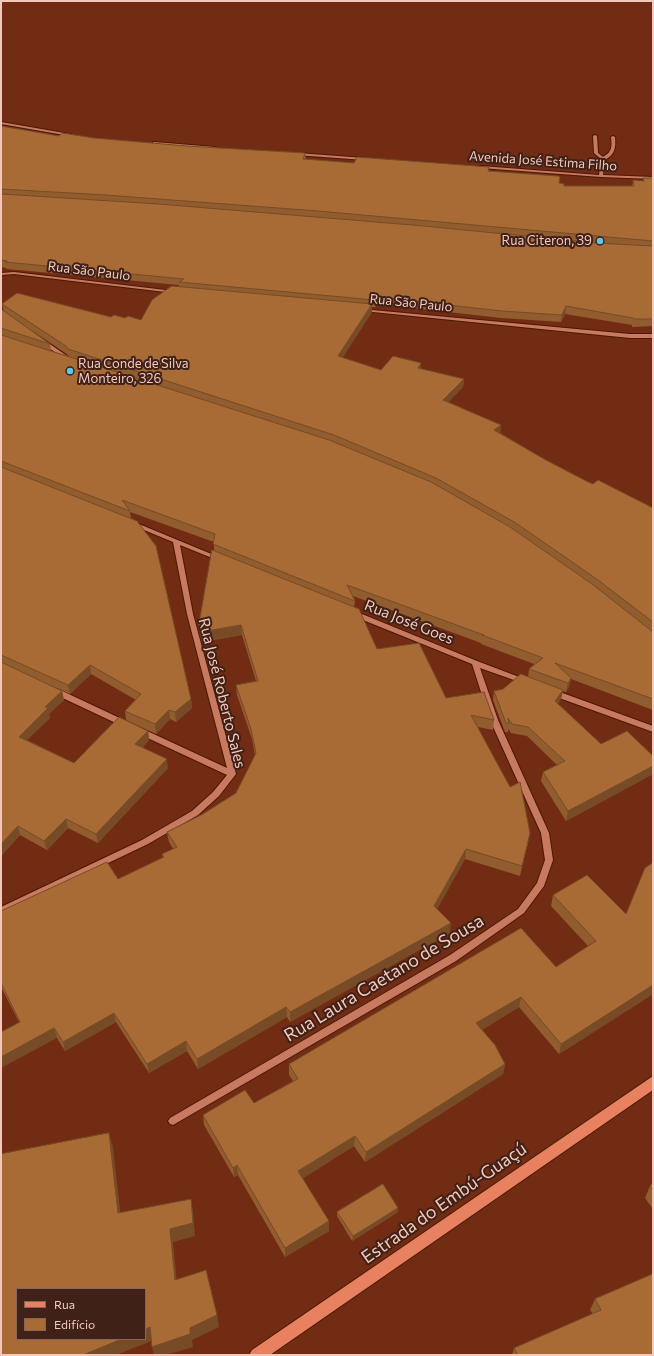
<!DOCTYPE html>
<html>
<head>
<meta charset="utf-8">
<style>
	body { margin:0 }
	#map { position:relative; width:654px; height:1356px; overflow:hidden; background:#712c13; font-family:Commissioner,sans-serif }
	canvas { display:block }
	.frame { position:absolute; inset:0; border:2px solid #f4c9bc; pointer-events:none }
	.legend { position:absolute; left:16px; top:1288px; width:130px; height:52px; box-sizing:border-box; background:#402117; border:1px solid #886459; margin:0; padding:5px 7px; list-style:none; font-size:12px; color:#f4c9bc }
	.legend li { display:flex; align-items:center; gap:8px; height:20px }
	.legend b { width:20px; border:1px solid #886459 }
</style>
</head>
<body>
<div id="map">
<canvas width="654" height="1356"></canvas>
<div class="frame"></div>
<ul class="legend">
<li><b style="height:5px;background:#e7815f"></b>Rua</li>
<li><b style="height:11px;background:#a96b36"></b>Edifício</li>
</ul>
</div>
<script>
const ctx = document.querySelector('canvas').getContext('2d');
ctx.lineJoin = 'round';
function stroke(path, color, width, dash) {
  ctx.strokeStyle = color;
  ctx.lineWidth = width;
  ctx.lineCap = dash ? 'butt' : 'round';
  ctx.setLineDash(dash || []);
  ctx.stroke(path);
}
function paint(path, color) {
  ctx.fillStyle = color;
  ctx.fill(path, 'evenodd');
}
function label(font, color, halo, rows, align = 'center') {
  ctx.font = font + ' Commissioner,sans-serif';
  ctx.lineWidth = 4;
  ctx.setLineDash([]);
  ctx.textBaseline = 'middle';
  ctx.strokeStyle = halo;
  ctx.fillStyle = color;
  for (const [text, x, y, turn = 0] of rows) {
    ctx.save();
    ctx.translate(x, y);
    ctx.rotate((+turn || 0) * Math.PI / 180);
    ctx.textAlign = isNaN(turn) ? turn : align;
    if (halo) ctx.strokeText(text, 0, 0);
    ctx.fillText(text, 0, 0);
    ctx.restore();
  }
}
const minor = new Path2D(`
	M1,122L70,134L72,135L70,136L1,124Z
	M595,135L597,136L598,153L603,157C612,152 612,147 611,137L613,136L615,137C616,148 615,154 605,160L603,175L653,177V179L601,177L481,168L479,167L481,166L599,175L601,159L594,153L593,136Z
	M154,142L215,147L217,148L215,149L153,144V142Z
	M297,153L365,158L367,159L365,160L296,155V153Z
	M14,272L174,291L176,292L174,293L14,274L1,275V273Z
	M361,309L630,334H653V338H630L363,311L361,310Z
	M44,340L70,358V360H66L42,343L41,342Z
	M134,522L221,558L222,559L221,560H217L180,545L193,614L236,774L219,796L198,815L148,844L1,914V907L142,840L192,811L213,792L227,775L139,734L138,732L139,730H145L227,768L187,614L173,542L132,525L131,524Z
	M353,612H357L477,661L527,680L529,682L527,684H525L480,668L498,720L549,833L553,860L544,886L524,913L456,961L173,1125L170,1124L168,1121L170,1118L450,955L518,909L537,883L545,860L541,833L490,720L472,664L353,616L352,614Z
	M52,689H58L126,721L127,723L126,725H120L52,693L51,691Z
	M551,691H557L653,726V732L551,695L550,693Z`);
const major = new Path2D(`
	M653,1076V1090L270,1355H249L252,1350Z`);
stroke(minor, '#4b1805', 2);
stroke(major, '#4b1805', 2);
paint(minor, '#c87a61');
paint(major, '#e7815f');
paint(new Path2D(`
	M1,126L59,136L94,138L186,146L305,153L306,159L354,163L489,167V171L559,183L564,186H632L633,180L643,181V178H653V326L632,327V325L565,314L561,322L501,318L377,304L375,307H372V312L342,358L381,370L421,363V369L464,379L463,387L448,402L501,425L500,433L544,459L588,482L653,508V710L571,679L569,687L566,692L563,691L561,699L558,704L601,744L653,756V774L566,821L541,781L543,772L557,765L527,736L511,733L508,729V732H505L493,700L494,691L503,689L528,677L529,669L534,664L481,644V643L353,596L355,601L354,608L377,649L446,698L494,720L493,730L478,727L528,843L520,876L465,859L437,909L450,933L290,1022L287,1017L198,1069L187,1051L149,1073L116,1022L65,1051L57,1038L19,1022L1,987V911L118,879L163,858L162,854L173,849L169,842L167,832L203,814L236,793L255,755L252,739L237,695L236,685L256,681L242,635L202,642L200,634L199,624L214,551V542L130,512L131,518L191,699L192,708L176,722L170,719L156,734L126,720L125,711L136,700L91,674L70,694L50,685L62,691L64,700L49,714L50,718L27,740L74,763L148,731L149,740L143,747L168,768L98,843L68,828L47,850L20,835L1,856V309L4,311L2,304L111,317L141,320L179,286V285L7,269L6,268L1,267ZM30,329L68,355L69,356L51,351L50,344Z
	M653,863V994L559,1054L519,1007L482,1030L505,1064L503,1074L365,1162L354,1146L303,1178L329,1231L285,1257L238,1175L234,1177L204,1125L203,1115L254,1103L293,1081L289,1075V1064L556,967L588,946L551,906L553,895L626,914Z
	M653,1184V1209L645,1198L650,1186Z
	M337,1212H398L352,1241L337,1216Z
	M595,1299L653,1355H512L514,1348L593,1314L590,1310Z`), '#915c2e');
paint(new Path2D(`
	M377,297V304L375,307V300Z
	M372,304V312L338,365V356Z
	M566,306L565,314L561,322L562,315Z
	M421,363V372L418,368Z
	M464,379L463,387L442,409L443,400Z
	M501,425L500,434L494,430Z
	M241,625L242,635L202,642L201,632Z
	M90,665L91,674L70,694L68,685Z
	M571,678L569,687L566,692L568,683Z
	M563,690L561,699L553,711L555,701Z
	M62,691L64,700L49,714L50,718L21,746L19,737L45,707Z
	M191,699L192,708L176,722L175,712Z
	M169,710L170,719L156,734L155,724Z
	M148,731L149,740L137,753L135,744Z
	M167,759L168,768L98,843L96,834Z
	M653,766V774L566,821L568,811Z
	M66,819L68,828L47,850L44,841Z
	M18,826L20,835L1,856V844Z
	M530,833L528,843L520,876L522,866Z
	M466,849L465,859L433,916L434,906Z
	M451,923L450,933L290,1022V1012Z
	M653,985V994L559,1054L561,1044Z
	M521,997L519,1007L475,1034L476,1023Z
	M286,1007L287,1017L198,1069L197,1059Z
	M114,1013L116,1022L65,1051L63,1042Z
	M54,1028L57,1038L1,1068V1057Z
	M186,1041L187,1051L149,1073L147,1064Z
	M505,1064L503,1074L365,1162L366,1152Z
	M109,1133L113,1147L122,1227L118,1213Z
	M355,1136L354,1146L299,1181L298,1171Z
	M237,1165L238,1175L234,1177L233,1168Z
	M191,1199L193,1212L195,1236L173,1242L178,1293L175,1280L170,1229Z
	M398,1208V1212L352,1241L353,1236Z
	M329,1221V1231L285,1257V1248Z
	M217,1315L219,1327L192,1340L193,1347L166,1355H154L152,1347Z
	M150,1327L154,1340L116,1355H83L122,1339H145V1330Z`), '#764b26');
const building = new Path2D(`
	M1,126L59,136L62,133L94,138L186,146L305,153L303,159L354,163L357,157L489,167L488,171L558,176L560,177L559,183L564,184V186H634L633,180L644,181L643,178H653V241L318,211L106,195L1,189Z
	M1,194L159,204L424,226L596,243L653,246V319H634L633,318L566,306L562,315L502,311L377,297L375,300L179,282L184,279L5,262L7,261L1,260Z
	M172,286L372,304L338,356L381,370L393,356L421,363L418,368L464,379L443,400L501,425L494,430L544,459L588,482L593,484L598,480L653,508V622L598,580L516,523L436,478L334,435L68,349L66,346L2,304L17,293L111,317L114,315L125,318L128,316L141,320L152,300Z
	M1,309L50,344L1,328Z
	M1,335L329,440L431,482L510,527L592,584L653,632V699L555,663L571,678L568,683L529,669L543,658L482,635H484L347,585L355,601L213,544L215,534L122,500L130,511L1,461Z
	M1,467L137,521L156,546L191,699L175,712L169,710L155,724L125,711L141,694L90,665L68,685L1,655Z
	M212,550L359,609L377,649L419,643L446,698L484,692L494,720L471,715L510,787L520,782L530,833L522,866L466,849L434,906L451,923L290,1012L286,1007L197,1059L186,1041L147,1064L114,1013L63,1042L54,1028L1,1057V1032L20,1022L1,983V911L107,862L118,879L164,857L162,854L177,847L167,832L203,814L236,793L256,753L251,729L236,685L258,681L241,625L201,632L199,624Z
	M1,662L62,691L45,707L48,708L19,737L74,763L119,717L148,731L135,744L167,759L96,834L66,819L44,841L18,826L1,844Z
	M521,674L563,690L555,701L601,744L627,731L653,756V766L568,811L543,772L565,761L528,727L512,724L508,718L509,723H506L494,691L503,689Z
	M653,863V985L561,1044L521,997L476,1023L495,1045L505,1064L366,1152L355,1136L298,1171L329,1221L285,1248L237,1165L233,1168L203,1115L245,1090L254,1103L298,1079L289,1064L521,928L556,967L596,941L553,895L587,875L626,914L645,868Z
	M109,1133L118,1213L191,1199L193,1223L170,1229L175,1280L206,1270L217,1315L190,1328V1334L152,1347L150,1327L145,1330V1289H17V1339H122L83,1355H1V1154Z
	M383,1184L398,1208L353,1236L337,1212Z
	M653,1184V1190L650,1186Z
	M653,1274V1355H518L514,1348L601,1310L595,1299Z`);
paint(building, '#a96b36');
stroke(building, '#764b26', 1);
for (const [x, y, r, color] of [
	[600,241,4,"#5ac8e6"],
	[70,371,4,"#5ac8e6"]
]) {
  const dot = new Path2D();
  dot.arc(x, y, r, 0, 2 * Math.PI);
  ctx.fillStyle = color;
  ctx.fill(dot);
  stroke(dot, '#402117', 1.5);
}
label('13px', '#f4c9bc', '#402117', [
	["Avenida José Estima Filho",543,161,4],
	["Rua São Paulo",89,271,7],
	["Rua São Paulo",411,303,6]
]);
label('13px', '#f4c9bc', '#402117', [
	["Rua Citeron, 39",592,241],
	["Rua Conde de Silva",78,364,"left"],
	["Monteiro, 326",78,379,"left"]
], 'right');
label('15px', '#f4c9bc', '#402117', [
	["Rua José Goes",409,622,22],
	["Rua José Roberto Sales",222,693,76]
]);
label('18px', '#f4c9bc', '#402117', [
	["Rua Laura Caetano de Sousa",384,978,-31],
	["Estrada do Embú-Guaçú",444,1203,-35]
]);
</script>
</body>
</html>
